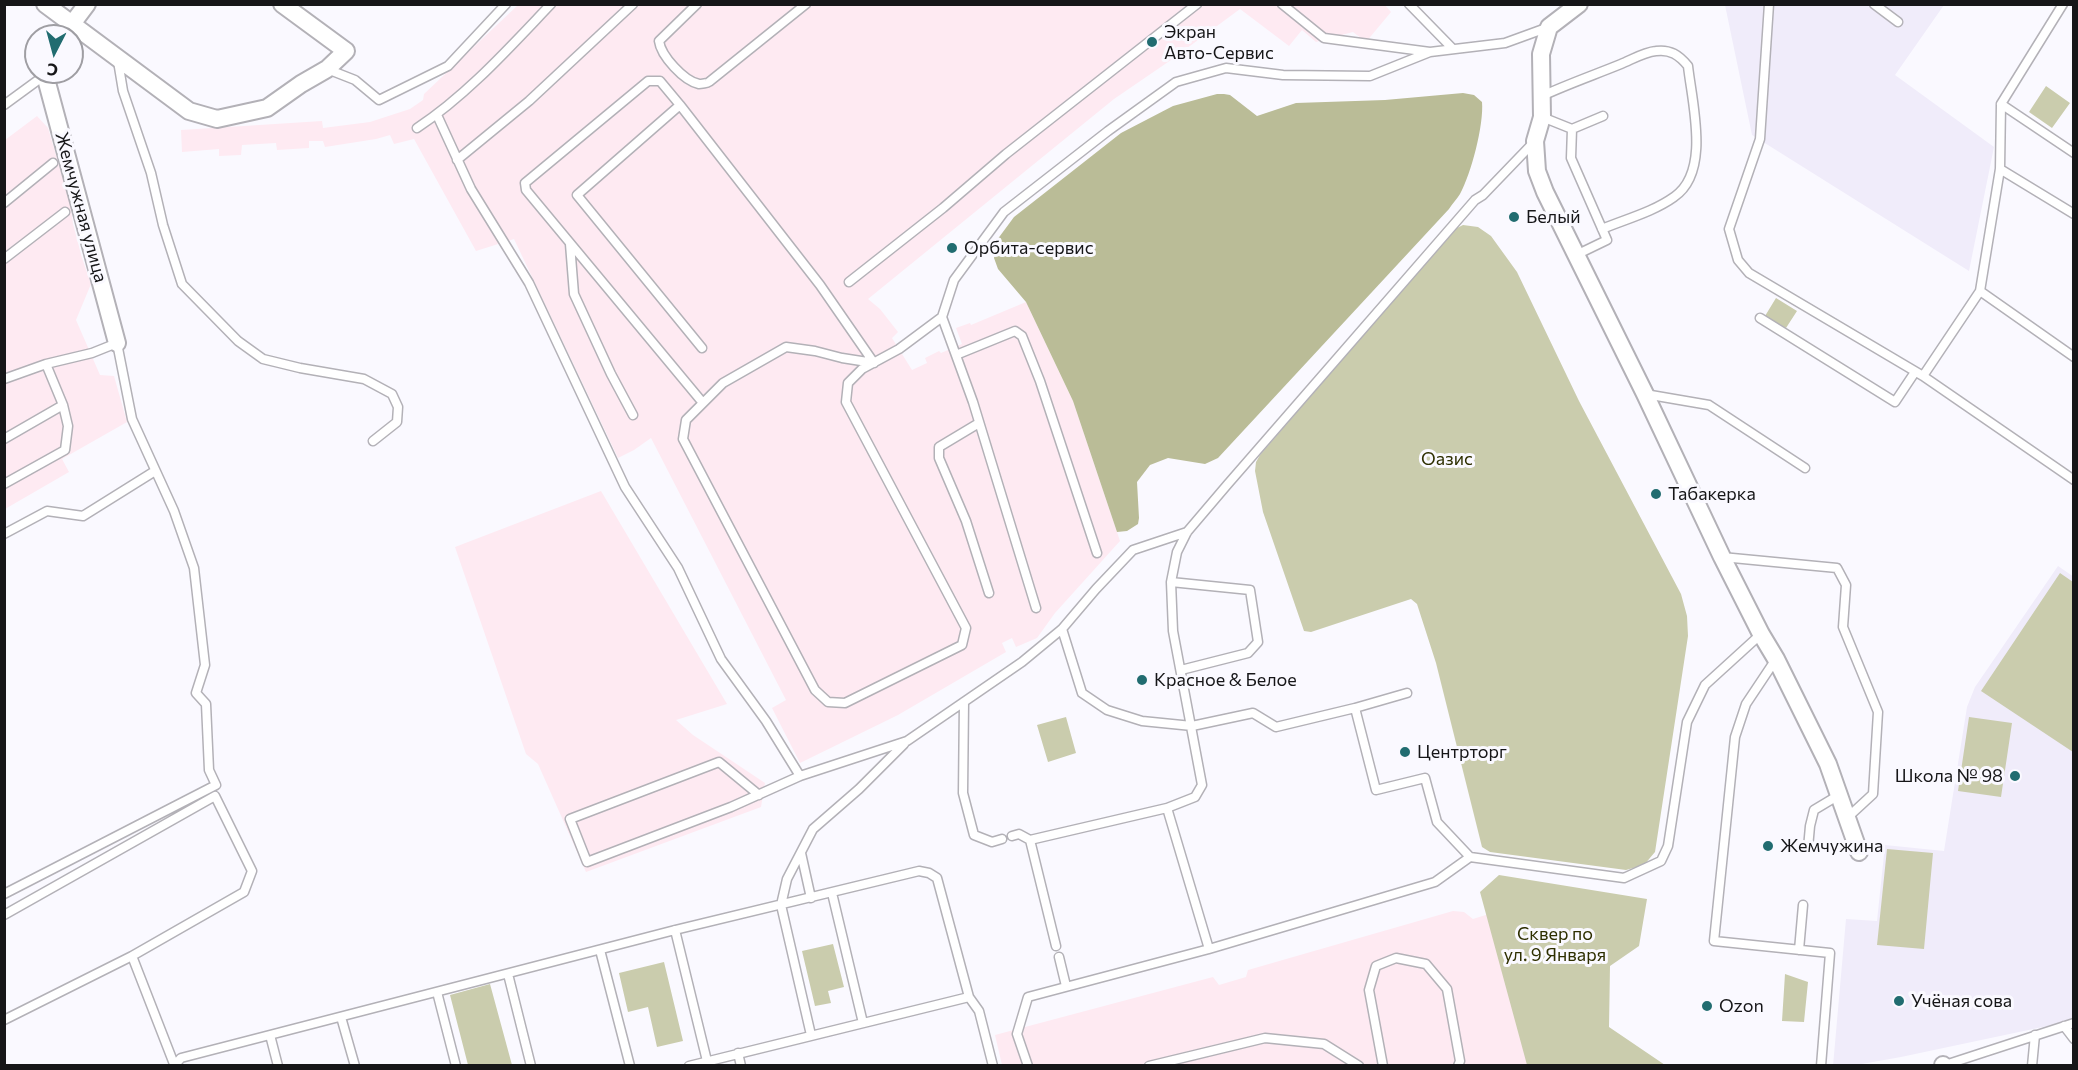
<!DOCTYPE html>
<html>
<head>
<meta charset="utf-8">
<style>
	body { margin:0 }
	#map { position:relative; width:2078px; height:1070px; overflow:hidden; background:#faf9ff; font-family:Commissioner,sans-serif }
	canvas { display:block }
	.frame { position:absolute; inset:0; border:6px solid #161618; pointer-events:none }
	.north { position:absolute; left:24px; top:24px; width:60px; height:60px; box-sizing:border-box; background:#faf9ff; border:2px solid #9f9ea3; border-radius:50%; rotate:186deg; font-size:16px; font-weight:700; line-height:24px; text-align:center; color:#161618 }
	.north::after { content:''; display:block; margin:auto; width:21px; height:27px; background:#216c70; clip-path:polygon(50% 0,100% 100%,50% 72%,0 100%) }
</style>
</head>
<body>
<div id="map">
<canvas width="2078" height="1070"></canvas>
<div class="frame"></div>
<div class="north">С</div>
</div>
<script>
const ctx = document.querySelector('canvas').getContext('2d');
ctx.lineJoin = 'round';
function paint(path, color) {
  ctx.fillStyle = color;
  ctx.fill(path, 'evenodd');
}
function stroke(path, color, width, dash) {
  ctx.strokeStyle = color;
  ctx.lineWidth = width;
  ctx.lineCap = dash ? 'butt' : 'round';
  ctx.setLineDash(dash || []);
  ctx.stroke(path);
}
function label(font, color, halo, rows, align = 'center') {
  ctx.font = font + ' Commissioner,sans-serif';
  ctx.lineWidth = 6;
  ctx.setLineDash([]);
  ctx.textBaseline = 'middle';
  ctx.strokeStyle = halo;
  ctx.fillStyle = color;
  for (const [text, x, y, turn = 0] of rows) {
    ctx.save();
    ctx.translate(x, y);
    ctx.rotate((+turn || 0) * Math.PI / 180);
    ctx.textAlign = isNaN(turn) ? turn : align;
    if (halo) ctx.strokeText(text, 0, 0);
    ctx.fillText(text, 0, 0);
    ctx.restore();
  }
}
paint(new Path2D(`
	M1384,4L1391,12L1366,42L1353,32L1316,42L1302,30L1289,46L1240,9L1171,60L1114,99L868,299L880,309L898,332L892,338L912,370L927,363L925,358L939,351L941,353L962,344L956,328L970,323L971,325L1026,302L1073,401L1120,541L1055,613L1037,638L1016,647L1012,638L1002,643L1006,652L898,715L800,763L772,708L786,700L651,438L634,450L618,458L514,239L476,251L414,139L394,144L390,135L376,139L325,147L323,141H309V148L277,150L276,143L242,145L241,155L219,156V149L182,152L181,130L322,121L323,128L370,122L410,109L423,100L424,94L518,5Z
	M37,116L48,128L70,202L73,224L82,258L91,284L76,320L100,375L114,376L127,422L62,459L69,472L5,509V140Z
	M601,491L727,704L676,720L693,735L765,783L761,807L586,872L538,764L526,754L455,547Z
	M1453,911L1464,912L1473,919L1492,913L1555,1065H1002L995,1035L1213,977L1219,985L1246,977L1248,970Z`), '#feeaf2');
paint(new Path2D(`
	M1725,5H1944L1895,75L1994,147L1969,271L1752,135Z
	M2058,566L2074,577L2073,1018L2052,1025L1901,1057L1856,1065L1833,1066L1846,919L1877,921L1885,845L1944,851L1967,707L1975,687Z`), '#f0ecfa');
paint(new Path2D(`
	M2046,86L2070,103L2052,128L2029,112Z
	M1463,225L1478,227L1491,236L1517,272L1579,401L1681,594L1687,616L1688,636L1655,852L1644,865L1626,870L1490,852L1482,847L1436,663L1417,604L1411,599L1311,632L1304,631L1263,512L1255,471L1256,462L1260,455L1455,229Z
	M1776,298L1797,311L1786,328L1765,316Z
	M2060,573L2073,582V752L1981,691Z
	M1066,717L1076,753L1048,762L1037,725Z
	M1969,717L2012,723L2001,797L1958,791Z
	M1887,849L1933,853L1924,949L1877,945Z
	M1499,875L1647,899L1639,946L1610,966L1609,1027L1665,1065H1527L1480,892Z
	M833,944L844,987L828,991L831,1003L815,1006L802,951Z
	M664,962L683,1041L657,1047L648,1007L628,1012L619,973Z
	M1785,974L1808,982L1804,1022L1782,1021Z
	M490,984L512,1065H468L450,995Z`), '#caccad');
paint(new Path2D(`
	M1463,93L1474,95L1482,102C1484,125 1471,174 1460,194C1457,199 1452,204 1449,209L1218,458L1205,464L1168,458L1150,465L1137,482L1139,518L1138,524L1127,531L1117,532L1073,401L1026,302L998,269L994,258L997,240L1014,217L1121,133L1173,106L1217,94H1224L1230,95L1257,116L1296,103L1385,100Z`), '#babc97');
const service = new Path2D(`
	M697,4L659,41C661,56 684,81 699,84C700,84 709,83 709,82L806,4
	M1282,4L1324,38L1430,52
	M1409,4L1453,49
	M1769,4L1760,139L1729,229L1738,260L1749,273L1923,376
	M1874,4L1898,22
	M2063,4L2001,104L2000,169L1980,291L1923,376L2074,480
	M118,61L123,91L151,173L163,225L182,284L238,341L263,359L300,368L364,379L392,394L398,407L397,422L373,441
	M327,69L355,80L379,100L448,66L506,4
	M1542,96C1568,84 1594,75 1621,64C1631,60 1644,52 1656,51C1670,49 1679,55 1688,66C1692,103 1711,172 1674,197C1653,212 1626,219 1602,229
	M2001,104L2074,153
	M4,105L45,75
	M680,105L577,195L702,348
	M437,115L471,189L529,283L625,487L678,568L721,659L766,721L800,776
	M1542,117L1572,129L1571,158L1607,240L1576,255
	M417,128C467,95 509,48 551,4
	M1572,129L1603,116
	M457,160L529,101L633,4
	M2000,169L2074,214
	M4,203L53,163
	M570,244L574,294L611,374L633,415
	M4,259L65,212
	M849,282L943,208L1006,154L1197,4
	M1980,291L2074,357
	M942,317L973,402L1036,608
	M1760,318L1895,402L1915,372
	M956,355L1015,331L1022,336L1040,381L1097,553
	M874,363L842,358L815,351L786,347L723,383L686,420L683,439L815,690L828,702L845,703L962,645L966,628L846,402L848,383L862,369L899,349L942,317L954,280L1004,212L1108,131L1176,82L1226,68L1283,75L1370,76L1430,52L1505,43L1549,27
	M4,379L46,364L92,353L117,343L132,419L174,511L194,568L205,665L196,693L206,704L209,770L216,785L4,894
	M1645,394L1709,405L1805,468
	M703,403L526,190L525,183L648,81H660L680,105L820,285L874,363
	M979,423L939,447V458L966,521L989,593
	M4,439L63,405
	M4,484L65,450L68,426L63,405L46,364
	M4,534L47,511L83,516L155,471
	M1722,557L1837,568L1846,585L1843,627L1878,712L1873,794L1847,818
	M1171,582L1250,590L1258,642L1248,653L1181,670
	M1062,629L1082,693L1107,710L1142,721L1192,726L1253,713L1276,727L1355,708
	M1776,659L1746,704L1735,737L1714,941L1830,953L1821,1066
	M1407,693L1355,708L1376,790L1425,778L1437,822L1470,857
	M964,702L963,793L974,835L992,842L1002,839
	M759,795L719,762L570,819L587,862L731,807L800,776L907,741L1022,662L1062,629L1096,589L1133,550L1187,532
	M1012,836L1019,834L1030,840L1056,946
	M1030,840L1167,808
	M1808,848L1810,826L1814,810L1839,795
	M801,853L811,898
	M832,893L863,1023
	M4,915L215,796L252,871L244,892L132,956
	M675,930L707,1061
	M1209,949L1167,808L1195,797L1202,785L1173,631L1171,582L1177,552L1187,532L1227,485L1475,200L1483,195L1535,141
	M600,950L630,1066
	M1799,950L1803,905
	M1059,957L1066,986
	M508,974L531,1066
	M437,992L456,1066
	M341,1017L355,1066
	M4,1020L132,956L174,1064
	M2064,1026L2074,1039
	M270,1035L278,1066
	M811,1035L781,905L787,879L813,829L859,789L904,744
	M738,1053L741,1066
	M174,1066L181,1058L675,930L919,871L929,873L937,878L969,997L979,1011L993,1066
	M689,1066L969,997
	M1028,1066L1017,1034L1028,997L1209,949L1435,882L1470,857L1624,878L1661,861L1668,846L1687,722L1705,685L1761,634
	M1149,1066L1265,1038L1324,1044L1359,1066
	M1383,1066L1369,990L1376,966L1396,958L1426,964L1447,989L1460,1061L1458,1066
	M1942,1066L2074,1023
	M2032,1066L2035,1035`);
const minor = new Path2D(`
	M45,4L189,111L217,119L267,108L301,84L327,69L346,51L282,4
	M1579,4L1549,27L1541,54L1542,117L1535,141L1537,171L1545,192L1645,394L1722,557L1761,634L1776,659L1828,764L1859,852
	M63,36L87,4
	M46,72L45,75L117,343
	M1943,1066V1065`);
stroke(service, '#b3b1b7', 11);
stroke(minor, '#b3b1b7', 20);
stroke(service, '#fff', 8);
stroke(minor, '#fff', 16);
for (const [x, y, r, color] of [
	[1152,42,6,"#216c70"],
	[1514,217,6,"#216c70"],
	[952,248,6,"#216c70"],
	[1656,494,6,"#216c70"],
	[1142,680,6,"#216c70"],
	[1405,752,6,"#216c70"],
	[2015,776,6,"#216c70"],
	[1768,846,6,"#216c70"],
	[1899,1001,6,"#216c70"],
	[1707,1006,6,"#216c70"]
]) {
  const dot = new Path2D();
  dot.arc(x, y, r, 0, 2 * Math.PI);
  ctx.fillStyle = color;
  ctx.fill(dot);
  stroke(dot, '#faf9ff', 2);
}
label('18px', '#161618', '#faf9ff', [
	["Экран",1164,32],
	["Авто-Сервис",1164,53],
	["Белый",1526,217],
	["Орбита-сервис",964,248],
	["Табакерка",1668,494],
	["Красное & Белое",1154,680],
	["Центрторг",1417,752],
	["Школа № 98",2003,776,"right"],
	["Жемчужина",1780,846],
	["Учёная сова",1911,1001],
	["Ozon",1719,1006]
], 'left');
label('18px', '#161618', '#faf9ff', [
	["Жемчужная улица",81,207,75]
]);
label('18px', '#2e2f00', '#faf9ff', [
	["Оазис",1447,459],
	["Сквер по",1555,934],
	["ул. 9 Января",1555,955]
]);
</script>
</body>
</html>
